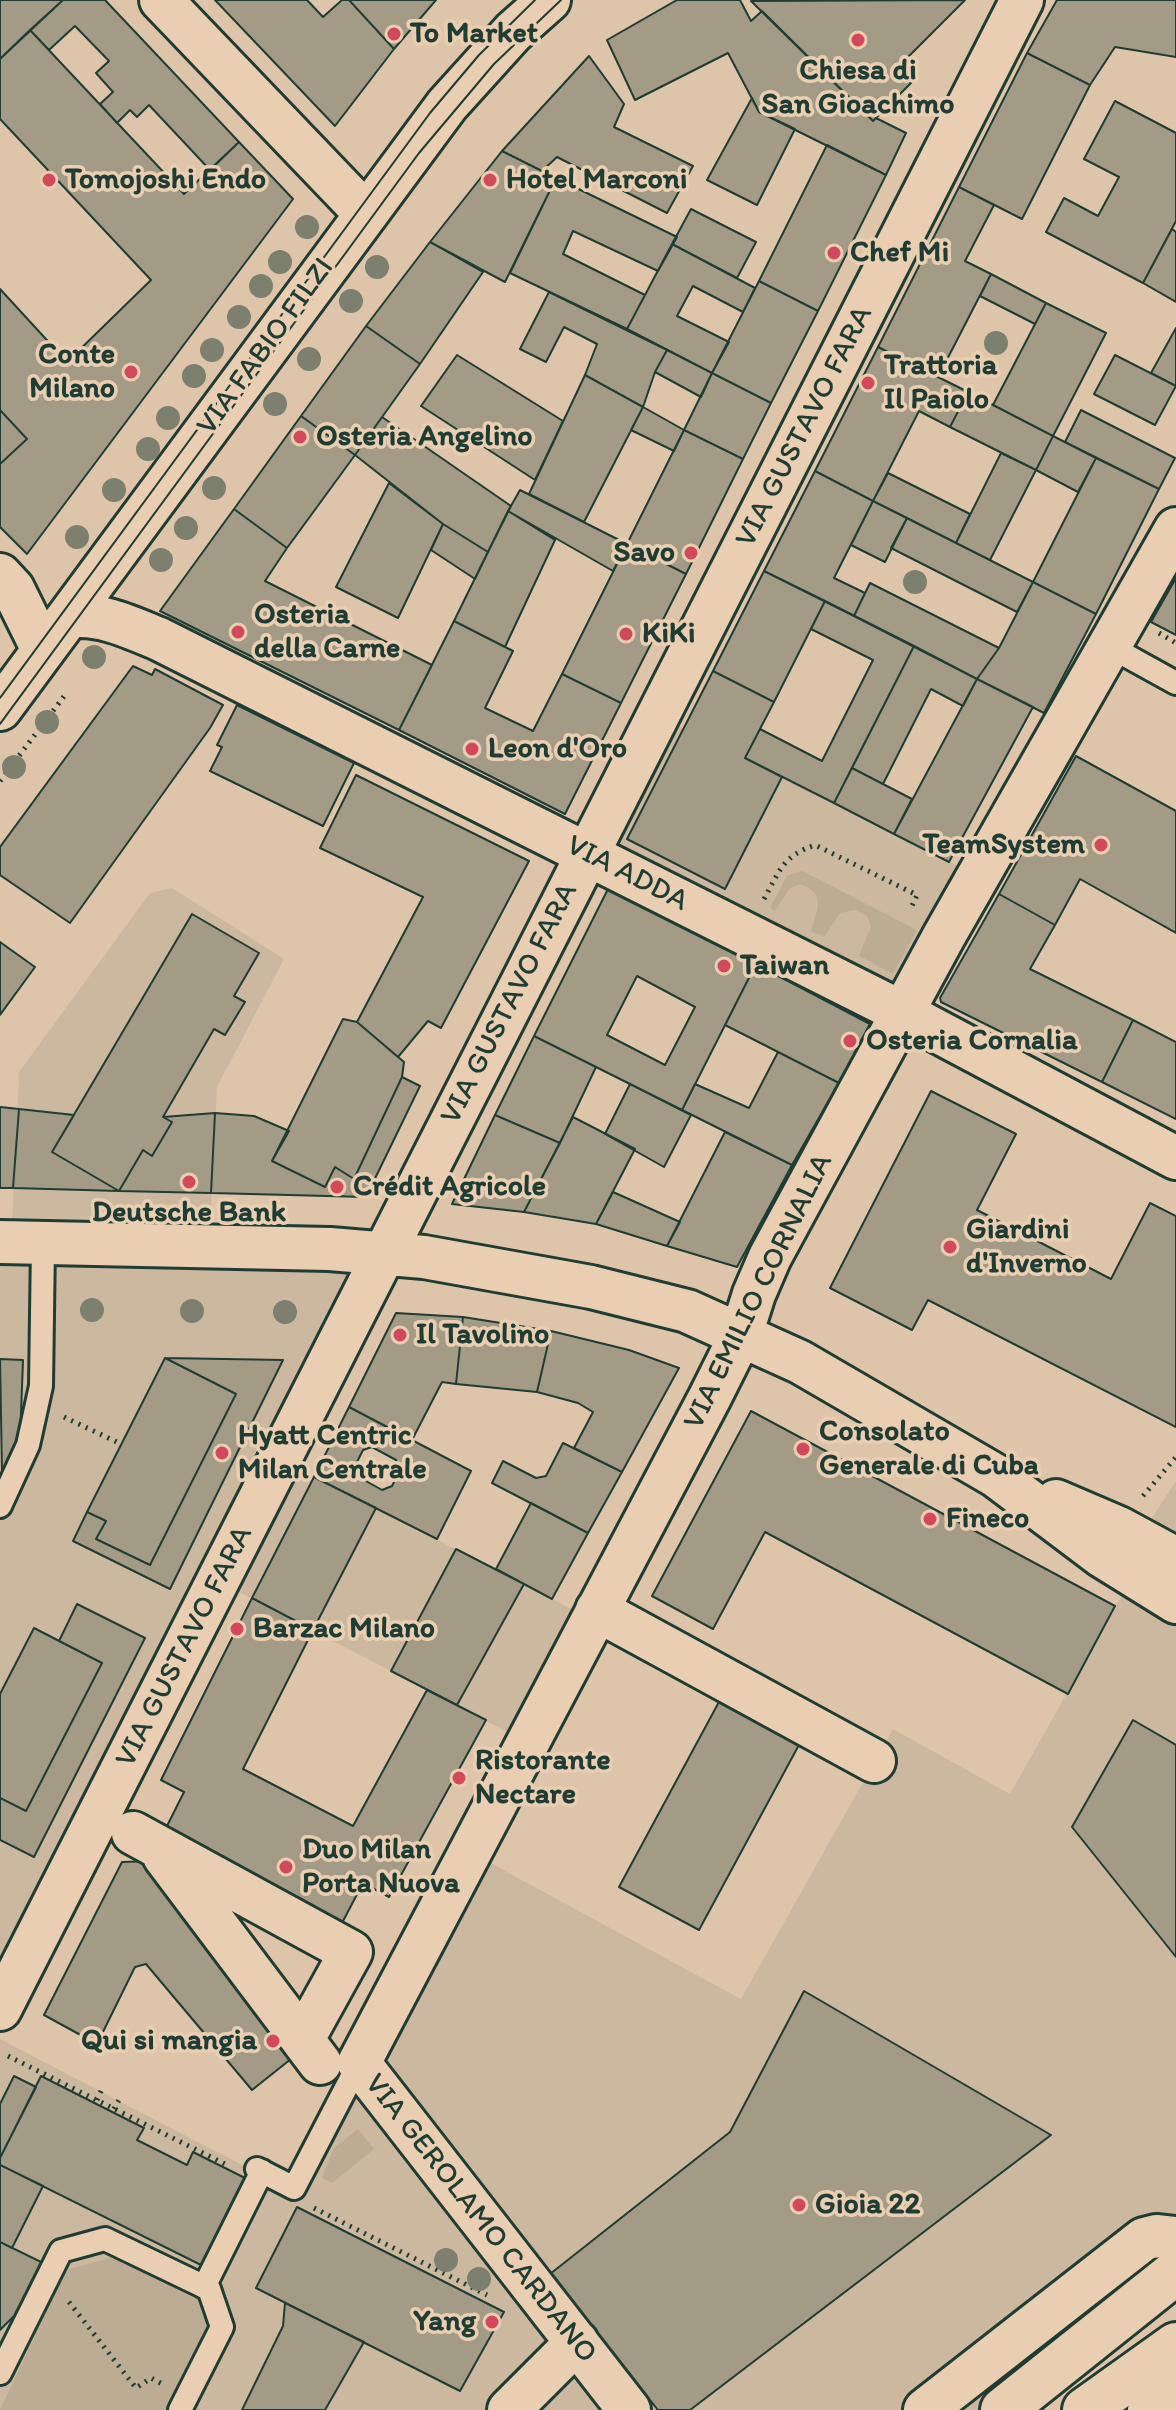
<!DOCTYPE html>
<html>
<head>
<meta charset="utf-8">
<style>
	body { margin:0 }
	canvas { display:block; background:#dec5aa }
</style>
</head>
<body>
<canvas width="1176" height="2410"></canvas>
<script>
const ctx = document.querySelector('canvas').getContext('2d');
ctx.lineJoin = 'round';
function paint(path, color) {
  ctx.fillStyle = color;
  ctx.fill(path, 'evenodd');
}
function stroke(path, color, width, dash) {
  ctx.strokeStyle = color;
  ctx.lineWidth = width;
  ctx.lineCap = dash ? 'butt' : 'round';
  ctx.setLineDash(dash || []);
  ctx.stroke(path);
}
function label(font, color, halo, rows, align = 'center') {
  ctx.font = font + ' Itim,sans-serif';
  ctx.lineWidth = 7;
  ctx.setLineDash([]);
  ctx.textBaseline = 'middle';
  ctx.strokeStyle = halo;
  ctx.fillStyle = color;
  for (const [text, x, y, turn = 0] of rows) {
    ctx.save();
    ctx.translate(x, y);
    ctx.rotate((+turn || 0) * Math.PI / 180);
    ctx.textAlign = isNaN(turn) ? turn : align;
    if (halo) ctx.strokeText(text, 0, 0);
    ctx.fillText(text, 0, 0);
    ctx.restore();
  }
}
paint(new Path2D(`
	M660,717L974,874L901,1007L591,852Z
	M172,888L284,959L217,1087L209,1246L375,1260L0,1998V1247L11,1246L19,1072L150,893Z
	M282,1460L589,1618L523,1740L220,1582Z
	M1176,1481V2263L992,2410H0V2039L292,2191L472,1853L741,1999L893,1729L1010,1794L1131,1579L1146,1527Z`), '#ccb89f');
paint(new Path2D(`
	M802,871L917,930L893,974L859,956L871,927L867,916L855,910L840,913L824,937L811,931C818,909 826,893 800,884L789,889L775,911L770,908L787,876Z
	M358,2129L374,2149L332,2183L322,2178L334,2148Z
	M113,2257L197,2296L208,2328L165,2410H0L66,2270Z`), '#bbac93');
const building = new Path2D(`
	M0,0H63L0,59Z
	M63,0H105L239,142L210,170L149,105L137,117L130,110L117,123L100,104L113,92L96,73L109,61L75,26L49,50L30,30Z
	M215,0H307L323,17L342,0H349L394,49L335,126Z
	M349,0H436L394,49Z
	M677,0H740L751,21L762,11L873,121L876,118L906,133L886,175L759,112L728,53L635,100L607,40Z
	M965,0L897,68L911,83L873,121L751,1Z
	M1057,0H1176V57L1115,47L1090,85L1027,53Z
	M30,30L184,194L239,142L293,199L27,554L0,527V464L27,439L0,410V289L67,362L151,280L0,119V59Z
	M1027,53L1090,85L1022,219L959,187Z
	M589,56L624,104L614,127L693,166L667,213L557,157L542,171L502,151Z
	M752,98L759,112L795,129L757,205L707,180Z
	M1115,101L1176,133V221L1143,283L1046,232L1064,198L1098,216L1119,177L1084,159Z
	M827,145L886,175L818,311L759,281Z
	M502,151L556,178L505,282L430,242Z
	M556,178L677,237L658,271L573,231L563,254L645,295L627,329L510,273Z
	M959,187L994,205L965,261L991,274L938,377L878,347Z
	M691,209L756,242L737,278L672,244Z
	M1172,229L1176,232V302L1143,283Z
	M430,242L483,272L420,364L366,326Z
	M672,244L755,288L743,312L693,286L677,316L729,342L712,373L627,329Z
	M991,274L1046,303L1035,324L980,296Z
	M759,281L818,311L771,403L712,373Z
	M549,292L667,350L655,372L643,407L585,375L597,344L564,327L546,362L520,349Z
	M1046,303L1106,333L1053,436L993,405Z
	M366,326L420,364L355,455L301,416Z
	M1176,328V386L1151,373Z
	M878,347L968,392L950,427L919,411L873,501L815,471Z
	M667,350L712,373L701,397L655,372Z
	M457,355L563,421L535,480L421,406Z
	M1115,355L1176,386L1155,425L1094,394Z
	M712,373L771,403L743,459L684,430Z
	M585,375L643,407L584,522L529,494Z
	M968,392L1053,436L1036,470L950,427Z
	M643,407L684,430L674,451L631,430Z
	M0,410L27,439L0,464Z
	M1081,410L1175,458L1159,489L1065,442Z
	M301,416L355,455L287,548L234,509Z
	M382,417L511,506L488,552L443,524L355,455Z
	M684,430L743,459L686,574L627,544Z
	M1053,436L1096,458L1078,492L1036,470Z
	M1001,453L1036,470L990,560L956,543Z
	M1096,458L1159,489L1096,614L1033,582Z
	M815,471L873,501L834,578L865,593L854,616L764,571Z
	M888,473L970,514L956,543L873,501Z
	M389,483L443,524L398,618L336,587Z
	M520,490L627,544L613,571L508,511Z
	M873,501L907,518L885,562L851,545Z
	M234,509L287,548L265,581L432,665L399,730L160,611Z
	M508,511L555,540L505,647L454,621Z
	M907,518L1033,582L1017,612L891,548Z
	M443,524L488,552L475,579L431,550Z
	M627,544L686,574L621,703L562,674Z
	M764,571L825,601L774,702L713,671Z
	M1176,578V635L1151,622Z
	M1033,582L1096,614L1044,713L977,679L999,648Z
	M870,583L999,648L977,679L854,616Z
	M825,601L914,646L834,803L745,758L760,729L822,761L873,660L811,629Z
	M454,621L513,651L485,708L533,731L562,674L621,703L565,814L399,730Z
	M914,646L977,679L963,706L931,689L883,784L852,768Z
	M133,666L152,675L155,669L223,705L210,728L70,923L0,875V847Z
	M713,671L774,702L745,758L782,777L725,889L627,839Z
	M977,679L1033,707L949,862L894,834Z
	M237,705L354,763L323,826L210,771L222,747L217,745Z
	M1076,756L1176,811V933L1080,879L1055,925L999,894Z
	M852,768L912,799L894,834L834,803Z
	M356,775L529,861L441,1028L428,1021L398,1057L357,1022L423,897L320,848Z
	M608,889L756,964L682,1110L534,1036ZM637,976L695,1007L665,1065L607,1035Z
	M999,894L1055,925L1030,969L1133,1020L1102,1082L941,1002L940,998Z
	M192,914L259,953L234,996L245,1002L225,1035L214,1029L163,1117L172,1122L152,1156L143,1150L119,1191L52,1152Z
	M0,942L35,967L0,1015Z
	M756,964L870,1024L839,1083L725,1025Z
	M343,1019L357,1022L404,1062L402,1077L354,1179L335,1167L325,1187L272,1161Z
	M1133,1020L1176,1042V1119L1102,1082Z
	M534,1036L596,1067L560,1143L495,1115Z
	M778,1052L839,1083L792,1165L682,1110L695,1084L749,1108Z
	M402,1077L420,1086L366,1197L211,1193L215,1113L254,1116L289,1131L272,1161L325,1187L335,1167L354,1179Z
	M630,1084L691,1115L664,1167L605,1134Z
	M931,1091L1016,1134L977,1210L1111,1279L1150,1203L1176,1216V1427L928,1300L912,1330L830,1288Z
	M0,1107L19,1109L13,1188H0Z
	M19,1109L74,1115L52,1152L119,1191L13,1188Z
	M215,1113L211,1193L119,1191L143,1150L152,1156L172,1122L163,1117Z
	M495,1115L560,1143L524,1212L452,1204Z
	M573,1117L635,1149L596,1224L524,1212Z
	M725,1132L792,1165L737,1267L667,1246Z
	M613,1192L680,1222L667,1246L596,1224Z
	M396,1313L463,1317L456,1384L442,1382L412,1440L349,1407Z
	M463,1317L551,1331L537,1392L456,1384Z
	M551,1331L629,1350L679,1368L622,1472L574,1448L593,1412L578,1403L537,1392Z
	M165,1358L236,1394L150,1565L96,1539L106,1521L87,1512Z
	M165,1358L283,1360L170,1589L73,1541L87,1512L106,1521L96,1539L150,1565L236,1394Z
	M0,1359L23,1360L20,1441L2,1472Z
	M349,1407L471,1471L437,1539L314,1477ZM372,1447L396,1460L399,1472L392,1486L382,1490L357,1476L355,1466L363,1450Z
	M751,1411L1115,1606L1068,1694L765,1532L713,1629L652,1596Z
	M563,1443L622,1472L588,1533L492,1483L503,1461L536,1478L546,1476Z
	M314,1477L376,1508L313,1630L252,1598Z
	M531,1503L588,1533L552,1599L496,1569Z
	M456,1549L524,1584L457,1705L391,1671Z
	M252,1598L313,1630L243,1769L353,1826L427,1690L486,1720L389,1897L363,1883L342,1923L164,1832L184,1792L161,1780Z
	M77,1604L145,1638L34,1857L0,1840V1798L26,1811L102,1663L59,1641Z
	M34,1628L102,1663L26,1811L0,1798V1694Z
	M720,1700L800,1743L699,1930L619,1887Z
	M1133,1720L1176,1745V1957L1072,1827Z
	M157,1861L301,2051L252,2090L146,1964L135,1967L97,2044L44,2015L122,1862Z
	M804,1991L1051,2135L690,2410H658L550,2274L730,2132Z
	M14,2076L36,2087L0,2158V2104Z
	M41,2076L144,2128L137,2140L187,2165L193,2152L245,2178L201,2265L0,2165V2158Z
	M0,2165L43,2186L12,2248L0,2242Z
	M297,2207L504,2312L460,2391L256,2288Z
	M0,2242L43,2263L19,2311L0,2330Z
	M285,2303L364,2342L325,2410H242L283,2326Z`);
paint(building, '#a39b85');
stroke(building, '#1f3d34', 2);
const lane = new Path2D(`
	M1109,646L1176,683
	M0,1506L28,1445L41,1386L43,1244
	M257,2169L294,2188L359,2063
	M204,2287L262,2171
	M0,2373L61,2251L105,2239L209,2289L222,2327L180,2410`);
const street = new Path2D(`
	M161,0L365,213
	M0,575L13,589L43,650
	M69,617C99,612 132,628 159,639L903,1013L1176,1158
	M0,709L447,105L513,32L549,0
	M0,1242L330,1249L424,1257L591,1287L687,1311L800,1362L996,1476L1102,1556L1176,1602
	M1056,1501L1119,1528L1176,1559
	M597,1610L874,1761
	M133,1833L351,1952L303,2039
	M164,1856L320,2063
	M0,2009L1022,0
	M509,2410L577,2342
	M629,2410L359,2063L710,1397L741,1335L754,1294L770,1257L944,936L1176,529
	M925,2410L1144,2239L1156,2236L1176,2238
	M1149,2410L1176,2389`);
const secondary = new Path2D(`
	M1003,2410L1176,2272
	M1085,2410L1176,2345`);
stroke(lane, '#1f3d34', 28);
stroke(street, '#1f3d34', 48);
stroke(secondary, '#1f3d34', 50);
stroke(new Path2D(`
	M1159,633L1176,643
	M0,781L65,695
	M764,899C780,870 783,856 815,845L917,895L911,908
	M64,1417L121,1444
	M1143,1496L1176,1457
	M8,2056L229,2166
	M97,2100L102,2089
	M114,2109L120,2098
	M314,2208L487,2295
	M69,2302L136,2388L151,2378L162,2384`), '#1f3d34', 5, [2, 6]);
stroke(lane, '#eaceb1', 22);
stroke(street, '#eaceb1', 42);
stroke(secondary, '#eaceb1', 44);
stroke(new Path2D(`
	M0,698L430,113L479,55L535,0
	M0,724L419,153L494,64L561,0`), '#1f3d34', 2);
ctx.fillStyle = '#7e806f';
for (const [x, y] of [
	[307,227],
	[280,262],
	[377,267],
	[261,286],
	[351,301],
	[239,317],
	[996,343],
	[212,350],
	[309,359],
	[194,376],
	[275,404],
	[168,418],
	[148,449],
	[214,488],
	[114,490],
	[186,528],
	[77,537],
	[161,560],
	[915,582],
	[94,657],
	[47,722],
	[14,767],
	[92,1310],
	[192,1311],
	[285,1312],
	[446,2260],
	[479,2279]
]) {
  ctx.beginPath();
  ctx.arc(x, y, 12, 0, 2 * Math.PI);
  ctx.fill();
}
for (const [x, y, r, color] of [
	[394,34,8,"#d1495b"],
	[858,40,8,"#d1495b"],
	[49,180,8,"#d1495b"],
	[490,180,8,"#d1495b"],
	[834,253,8,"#d1495b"],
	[131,372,8,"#d1495b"],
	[868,383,8,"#d1495b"],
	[300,437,8,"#d1495b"],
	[691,553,8,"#d1495b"],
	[238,632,8,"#d1495b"],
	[626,634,8,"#d1495b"],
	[472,749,8,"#d1495b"],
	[1101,845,8,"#d1495b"],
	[724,966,8,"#d1495b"],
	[850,1041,8,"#d1495b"],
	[189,1182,8,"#d1495b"],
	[337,1187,8,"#d1495b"],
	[950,1247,8,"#d1495b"],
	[400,1335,8,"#d1495b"],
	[803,1449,8,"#d1495b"],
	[222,1453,8,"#d1495b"],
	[930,1519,8,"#d1495b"],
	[237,1629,8,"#d1495b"],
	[459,1778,8,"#d1495b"],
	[286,1867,8,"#d1495b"],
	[273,2041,8,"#d1495b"],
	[799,2205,8,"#d1495b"],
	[492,2322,8,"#d1495b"]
]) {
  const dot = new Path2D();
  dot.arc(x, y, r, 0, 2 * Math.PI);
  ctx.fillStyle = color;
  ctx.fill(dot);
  stroke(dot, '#eaceb1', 3);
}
label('bold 30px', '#1f3d34', '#eaceb1', [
	["To Market",410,34],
	["Chiesa di",858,71,"center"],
	["San Gioachimo",858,105,"center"],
	["Tomojoshi Endo",65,180],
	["Hotel Marconi",506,180],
	["Chef Mi",850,253],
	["Conte",115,355,"right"],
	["Milano",115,389,"right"],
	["Trattoria",884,366],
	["Il Paiolo",884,400],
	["Osteria Angelino",316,437],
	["Savo",675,553,"right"],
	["Osteria",254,615],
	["della Carne",254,649],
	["KiKi",642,634],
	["Leon d'Oro",488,749],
	["TeamSystem",1085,845,"right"],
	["Taiwan",740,966],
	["Osteria Cornalia",866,1041],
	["Crédit Agricole",353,1187],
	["Deutsche Bank",189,1213,"center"],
	["Giardini",966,1230],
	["d'Inverno",966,1264],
	["Il Tavolino",416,1335],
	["Consolato",819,1432],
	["Generale di Cuba",819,1466],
	["Hyatt Centric",238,1436],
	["Milan Centrale",238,1470],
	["Fineco",946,1519],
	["Barzac Milano",253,1629],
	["Ristorante",475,1761],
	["Nectare",475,1795],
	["Duo Milan",302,1850],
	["Porta Nuova",302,1884],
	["Qui si mangia",257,2041,"right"],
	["Gioia 22",815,2205],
	["Yang",476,2322,"right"]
], 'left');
label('30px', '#1f3d34', '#eaceb1', [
	["VIA FABIO FILZI",266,347,-54],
	["VIA GUSTAVO FARA",805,427,-63],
	["VIA ADDA",627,874,27],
	["VIA GUSTAVO FARA",510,1004,-63],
	["VIA EMILIO CORNALIA",759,1292,-64],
	["VIA GUSTAVO FARA",185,1647,-63],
	["VIA GEROLAMO CARDANO",480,2219,52]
]);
</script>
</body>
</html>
